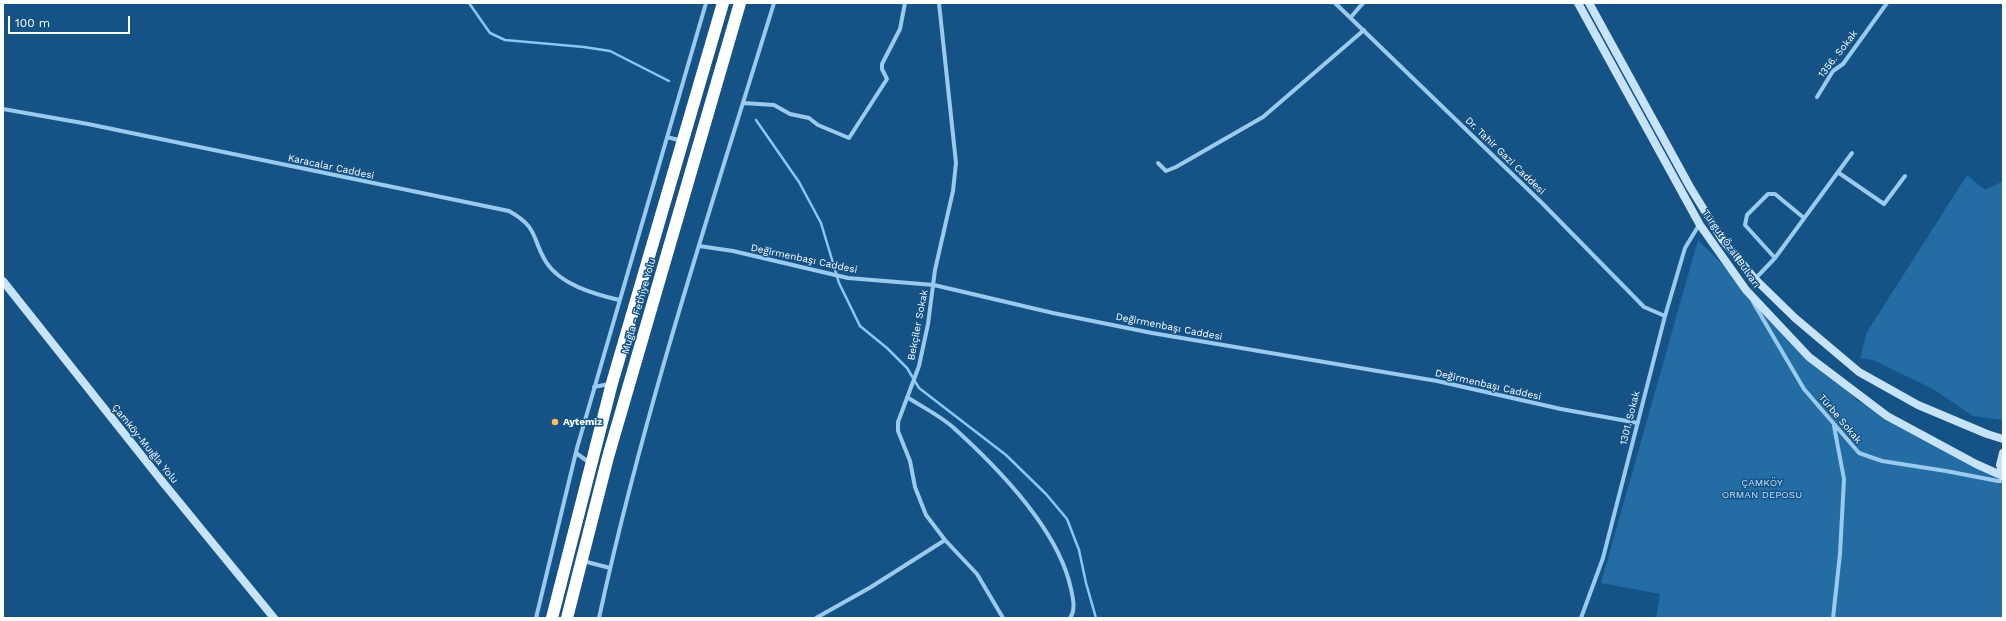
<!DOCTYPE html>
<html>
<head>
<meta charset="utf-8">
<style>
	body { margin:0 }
	#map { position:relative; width:2006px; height:621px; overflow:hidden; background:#155386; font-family:"Work Sans",sans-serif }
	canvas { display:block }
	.frame { position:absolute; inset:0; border:4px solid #fff; pointer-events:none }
	.scale { position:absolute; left:8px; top:16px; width:122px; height:18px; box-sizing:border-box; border:2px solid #fff; border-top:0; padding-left:5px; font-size:12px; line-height:14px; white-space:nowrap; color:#fff; -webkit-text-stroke:3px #155386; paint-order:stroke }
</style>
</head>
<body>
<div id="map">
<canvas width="2006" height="621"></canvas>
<div class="frame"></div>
<div class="scale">100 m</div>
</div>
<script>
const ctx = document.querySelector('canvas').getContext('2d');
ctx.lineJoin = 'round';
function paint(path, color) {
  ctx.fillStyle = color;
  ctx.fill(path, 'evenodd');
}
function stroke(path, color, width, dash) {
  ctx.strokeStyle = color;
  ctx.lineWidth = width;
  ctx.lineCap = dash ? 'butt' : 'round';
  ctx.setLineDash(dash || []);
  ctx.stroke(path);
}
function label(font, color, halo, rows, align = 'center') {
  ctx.font = font + ' "Work Sans",sans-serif';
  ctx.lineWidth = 3;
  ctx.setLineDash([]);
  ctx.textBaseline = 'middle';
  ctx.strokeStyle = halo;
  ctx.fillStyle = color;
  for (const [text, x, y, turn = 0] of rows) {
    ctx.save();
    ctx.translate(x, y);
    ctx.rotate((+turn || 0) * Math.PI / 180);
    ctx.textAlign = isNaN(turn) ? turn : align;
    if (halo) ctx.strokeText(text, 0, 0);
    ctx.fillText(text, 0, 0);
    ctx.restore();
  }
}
paint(new Path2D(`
	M1967,175L1985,190L2003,181V420L1973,416L1933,389L1873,360L1860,358L1867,332Z
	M1698,240L1858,401L2003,475V618H1656L1660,594L1601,583Z`), '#246ca4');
stroke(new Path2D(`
	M469,3L490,33L505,40L584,47L610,51L669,81
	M756,120L799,182L821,223L839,283L860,326L887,348L907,368L919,388L1006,455L1046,494L1067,519L1079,550L1086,583L1096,618`), '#8cc7f1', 2.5);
stroke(new Path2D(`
	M939,3L956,163L953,191L935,270L928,324L919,366L898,422V431L910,461L915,487L926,515L945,540L977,574L1003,618
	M1335,3L1542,203L1644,307L1665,316
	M1351,17L1363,3
	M1817,97L1833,71L1843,64L1887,3
	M743,103L774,105L790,114L809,118L818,125L849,138L887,79L882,69V64L900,29L905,3
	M3,109L88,124L509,211C539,228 531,237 546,262C561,285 594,294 619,300
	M667,137L682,141
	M1158,163L1166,171L1176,167L1263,117L1364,30
	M1839,173L1884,204L1905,176
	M699,246L733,251L848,278L934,285L1053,313L1152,333L1437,381L1561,409L1638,423
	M1775,258L1745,225L1747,215L1768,194H1775L1804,218
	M1755,279L1775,258L1852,153
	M1753,302L1804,389L1859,453L1882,461L1946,471L1998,481H2003
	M594,387L609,384
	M907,397C922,407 941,416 955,429C998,468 1059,531 1071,589C1073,598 1076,610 1070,618
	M576,453L590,463
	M583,561L610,568
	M536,618L577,448L706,3
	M599,618C644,410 711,207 774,3
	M816,618L871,587L945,540
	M1581,618L1603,558L1665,316L1685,248L1699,225
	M1833,618L1840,554L1844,479L1834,426`), '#9acaee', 4);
stroke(new Path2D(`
	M1578,3L1700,225L1746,290L1809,357L1887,416L1976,464L2003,476
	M1589,3L1690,187L1722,239L1755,279L1795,318L1859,372L1918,405L1987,434L2003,439
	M3,281L161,480L274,618
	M2003,453L2000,465L2003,472`), '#c7e3fa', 8);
stroke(new Path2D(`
	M552,618L612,383L723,3
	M567,618L608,457L740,3`), '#fff', 12);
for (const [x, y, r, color] of [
	[555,422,4,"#ffbc57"]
]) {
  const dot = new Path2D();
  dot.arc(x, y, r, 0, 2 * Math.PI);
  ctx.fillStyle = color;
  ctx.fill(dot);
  stroke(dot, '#155386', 1.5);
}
label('10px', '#fff', '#155386', [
	["1356. Sokak",1838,54,-52],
	["Dr. Tahir Gazi Caddesi",1505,156,44],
	["Karacalar Caddesi",331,167,12],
	["Turgut Özal Bulvarı",1731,249,55],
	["Değirmenbaşı Caddesi",804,259,12],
	["Muğla - Fethiye Yolu",639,306,-74],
	["Bekçiler Sokak",918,325,-79],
	["Değirmenbaşı Caddesi",1169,327,11],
	["Değirmenbaşı Caddesi",1488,385,13],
	["1301. Sokak",1630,418,-76],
	["Türbe Sokak",1840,419,50],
	["Çamköy-Muığla Yolu",145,444,51]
]);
label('bold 10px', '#fff', '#155386', [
	["Aytemiz",563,422]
], 'left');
label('10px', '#c0e1fa', '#155386', [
	["ÇAMKÖY",1762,483],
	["ORMAN DEPOSU",1762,495]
]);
</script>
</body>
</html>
